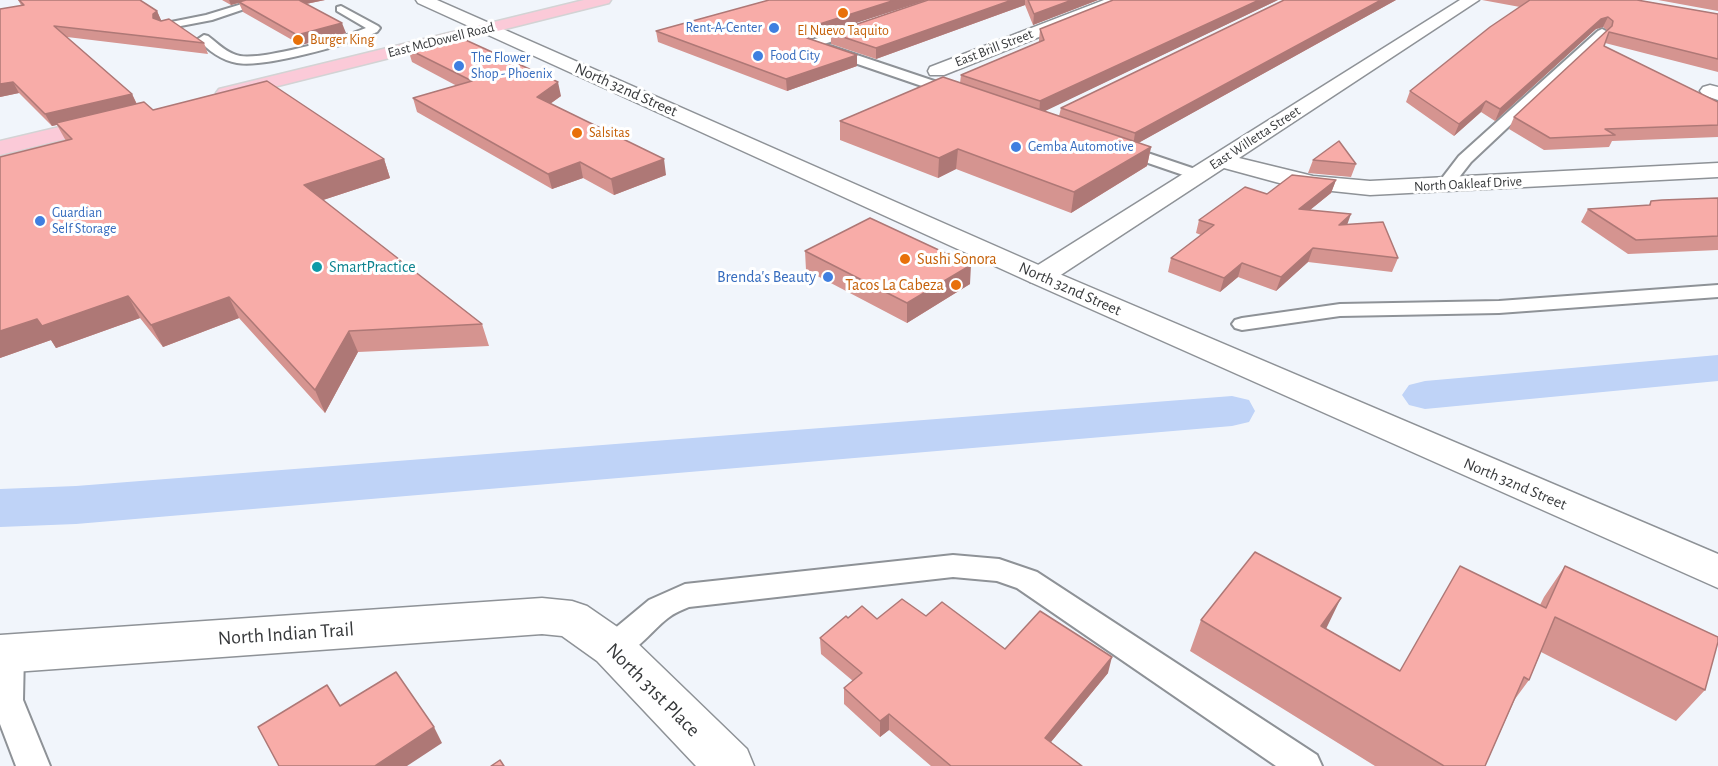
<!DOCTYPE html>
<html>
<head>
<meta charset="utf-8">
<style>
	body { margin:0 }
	canvas { display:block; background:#f1f5fb }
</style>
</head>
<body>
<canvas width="1718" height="766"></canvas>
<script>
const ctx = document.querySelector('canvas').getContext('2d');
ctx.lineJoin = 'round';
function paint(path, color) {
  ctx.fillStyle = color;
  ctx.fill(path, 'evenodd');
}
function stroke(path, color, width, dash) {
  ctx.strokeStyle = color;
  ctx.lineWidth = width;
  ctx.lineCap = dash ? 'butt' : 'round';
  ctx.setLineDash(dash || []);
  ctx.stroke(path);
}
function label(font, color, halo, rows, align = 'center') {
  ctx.font = font + ' "Alegreya Sans",sans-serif';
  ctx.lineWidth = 6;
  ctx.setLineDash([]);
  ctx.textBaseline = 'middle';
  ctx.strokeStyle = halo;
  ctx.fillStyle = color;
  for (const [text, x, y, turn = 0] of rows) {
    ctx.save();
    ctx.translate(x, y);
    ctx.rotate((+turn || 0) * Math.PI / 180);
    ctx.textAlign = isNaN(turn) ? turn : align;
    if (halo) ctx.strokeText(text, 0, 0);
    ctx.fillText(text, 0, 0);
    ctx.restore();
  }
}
paint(new Path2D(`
	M1718,355V381L1425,409L1409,405L1402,395L1409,385L1425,381Z
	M1232,396L1249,400L1255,411L1249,422L1232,426L76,524L0,527V489L76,486Z`), '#bfd3f7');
const service = new Path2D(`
	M255,0H271L212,20L165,29L159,26L161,24L206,15Z
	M341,6L378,26L380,28L377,32C349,44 265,68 237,63C223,61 207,50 198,39L204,35L208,36C217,43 228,54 240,56C264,60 342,38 366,28L337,11V7Z
	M859,26L863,27V31L824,44L961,90L963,93L956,97L951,96L808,47L806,44L808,41Z
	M1602,29L1606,31V35L1471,162L1450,189H1438L1436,186L1459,156L1598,31Z
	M1121,144L1204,172L1206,175L1204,178H1192L1116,152L1113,149Z
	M1718,285V297L1499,313L1340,316L1242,330L1235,328L1232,324L1235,320L1242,318L1340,304L1499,301Z
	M953,555L999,559L1037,572L1317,755L1322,766H1276L1017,588L997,581L953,577L689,607C682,610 674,613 668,618C648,633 628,666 602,657L598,648L602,639L649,600L685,584Z
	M9,640L20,644L24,653L23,700L50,766H16L0,724V643Z`);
const minor = new Path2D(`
	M1104,0H1126L1124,3L944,75H930L928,71L930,67Z
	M1460,0H1479L1239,158L1313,176L1370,181L1718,163V177L1370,195L1294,187L1224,168L1050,282L1040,284L1030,282L1026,276L1030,270Z
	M1710,85L1718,87V100L1703,95L1700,91L1703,87Z
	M542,598L572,601L587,606L629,635L747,749L754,766H696L597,661L562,636L542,634L0,673V635Z`);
const secondary = new Path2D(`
	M416,0H437L1050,270L1718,554V588L1030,282L418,3Z`);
const primary = new Path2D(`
	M584,0H611L609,3L226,99L219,97L216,93L219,89Z
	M106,116L114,117L117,122L114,127L0,155V141Z`);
stroke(service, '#8e9297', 4);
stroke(minor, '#8e9297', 3);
stroke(secondary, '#8e9297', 3);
stroke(primary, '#d3d3d4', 3);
paint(service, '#fff');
paint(minor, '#fff');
paint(secondary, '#fff');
paint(primary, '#fbcad8');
paint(new Path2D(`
	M18,0H140L157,11L161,21L204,43L208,54L67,37L132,94L137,104L153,110L384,159L390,178L323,200L482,324L489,346L358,352L325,413L239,318L163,347L140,318L56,348L51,340L0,358V157L66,141L57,125L52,126L19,93L0,97L21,5Z
	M222,0H325L306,4L346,33L301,45L243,12L239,3L231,5Z
	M927,0L808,38L857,55V66L787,91L658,42L656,31Z
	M928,0H1098L1033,25L1025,5L876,59L831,44V33Z
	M1278,0L1044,111L1059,116L1061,108L1284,0H1396L1138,143L1151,147L1147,166L1071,213L956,169L938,178L840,140V121L960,83L961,75L1039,42V40L1040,29Z
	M1482,0H1637L1718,14V72L1605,43L1604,46L1718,102V137L1612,141L1609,147L1544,150L1509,129L1514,117L1608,31L1603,27L1596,29L1495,121L1481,112L1454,136L1406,102L1410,91L1520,7Z
	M1658,0H1718V11Z
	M408,49L561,96L550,104L666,175L614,195L583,178L552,189L417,112L413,98L457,86L412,62Z
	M1313,160L1356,164L1351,177L1308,173Z
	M1336,180L1331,193L1310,210L1347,224L1398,258L1392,272L1308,262L1276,291L1238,277L1220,292L1168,272L1171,258L1201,235L1196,233L1199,220L1267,194Z
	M1718,198V250L1628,254L1581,222L1588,209L1649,205L1651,201Z
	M805,251L970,284L907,323L806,270Z
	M1565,566L1705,690L1676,721L1541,652L1529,680L1515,699L1485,766H1375L1190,651L1201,620L1326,629L1400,671L1540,605L1544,597Z
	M926,616L1005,649L1108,673L1051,742L1082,766H931L889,730L880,737L844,704V688L853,681L821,654L820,638L848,618L877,619Z`), '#d59490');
paint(new Path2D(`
	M229,0H247L231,5Z
	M293,0H325L296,6Z
	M895,0H927L807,39L804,32L807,28Z
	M1012,0H1025V5L876,59V48Z
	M1072,0H1098L1033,25L1034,14Z
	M1259,0H1278L1039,114L1040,101Z
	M1381,0H1396L1133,146L1135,133Z
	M157,11L162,22L153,18V14Z
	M1608,17L1603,27L1596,29L1495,121L1500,109L1601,19Z
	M342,23L346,33L301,45L297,35Z
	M857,55V66L787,91L786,79Z
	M13,82L19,93L0,97V84Z
	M558,82L561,96L540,111L537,97Z
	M132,94L137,105L52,126L45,114Z
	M1486,101L1481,112L1454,136L1459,124Z
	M1151,147L1147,166L1071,213L1074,192Z
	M958,149L956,169L938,178L939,158Z
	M384,159L390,178L311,204L304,185Z
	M664,159L666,175L614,195L611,179Z
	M580,162L583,178L552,189L548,174Z
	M1336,180L1331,193L1295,222L1299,209Z
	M1351,214L1346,228L1339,225Z
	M1313,248L1308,262L1276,291L1281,277Z
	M1242,263L1238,277L1220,292L1224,278Z
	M971,265L970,284L907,323V303Z
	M128,296L140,318L56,348L51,340L0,358V331L37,319Z
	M229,297L239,318L163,347L151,325Z
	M349,331L358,352L325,413L315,390Z
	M1341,598L1326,629L1321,626Z
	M1112,657L1108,673L1041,754L1045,738Z
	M889,714V730L880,737V721Z
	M434,727L442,743L407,766H375Z`), '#ae7876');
const building = new Path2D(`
	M19,0H140L157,11L153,14V18L161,21L169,19L204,43L54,26L132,94L45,114L13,82L0,84V9L24,5Z
	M246,0H299L342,23L297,35L239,2Z
	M769,0H895L807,28L804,32L807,38L857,55L786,79L656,31Z
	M928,0H1012L876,48L831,33Z
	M1028,0H1072L1034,14Z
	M1113,0H1259L1040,101L961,75L1044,40L1040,29Z
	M1284,0H1381L1135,133L1061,108Z
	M1530,0H1637L1718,14V59L1609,32L1604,46L1718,102V125L1605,129L1615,135L1550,138L1514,117L1612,26L1613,21L1608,17L1601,19L1500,109L1486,101L1459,124L1410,91L1490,27Z
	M459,37L558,82L537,97L664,159L611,179L580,162L548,174L413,98L472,81L408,49Z
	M943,77L1151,147L1074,192L958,149L939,158L840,121Z
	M267,81L384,159L304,185L482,324L349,331L315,390L229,297L151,325L128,296L42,326L37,319L0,331V157L72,139L56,123L144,102L153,110Z
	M1339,141L1356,164L1313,160Z
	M1292,175L1336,180L1299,209L1351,214L1339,225L1383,222L1398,258L1313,248L1281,277L1242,263L1224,278L1171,258L1214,225L1199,220L1245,187L1267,194Z
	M1718,198V236L1636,240L1588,209L1650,205L1651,201L1662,200Z
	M870,218L971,265L907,303L805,251Z
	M1255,552L1341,598L1321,626L1400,671L1460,566L1546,608L1565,566L1718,637V642L1705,690L1555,617L1529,680L1524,677L1485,766H1444L1201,620Z
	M902,599L926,616L942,602L1005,649L1040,611L1112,657L1045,738L1082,766H951L889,714L880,721L844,688L862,673L820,638L846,616L848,618L862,606L877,619Z
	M396,672L434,727L375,766H279L258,727L327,685L340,706Z
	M500,760L504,766H491Z`);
paint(building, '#f8aca8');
stroke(building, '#ae7876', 1.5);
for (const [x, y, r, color] of [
	[843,13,6,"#e8710a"],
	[774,28,6,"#3f7fe0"],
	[298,40,6,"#e8710a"],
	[758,56,6,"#3f7fe0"],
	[459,66,6,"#3f7fe0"],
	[577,133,6,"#e8710a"],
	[1016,147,6,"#3f7fe0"],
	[40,221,6,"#3f7fe0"],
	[905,259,6,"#e8710a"],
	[317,267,6,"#0f9aa8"],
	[828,277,6,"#3f7fe0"],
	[956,285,6,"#e8710a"]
]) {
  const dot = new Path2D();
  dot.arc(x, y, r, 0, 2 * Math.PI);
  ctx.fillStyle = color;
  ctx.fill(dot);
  stroke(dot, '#fff', 2);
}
label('14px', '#366cbe', '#fff', [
	["Rent-A-Center",762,28,"right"],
	["Food City",770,56],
	["The Flower",471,58],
	["Shop - Phoenix",471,74],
	["Gemba Automotive",1028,147],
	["Guardian",52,213],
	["Self Storage",52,229]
], 'left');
label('14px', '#c56008', '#fff', [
	["El Nuevo Taquito",843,31,"center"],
	["Burger King",310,40],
	["Salsitas",589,133]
], 'left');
label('14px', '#37393b', '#fff', [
	["East McDowell Road",441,40,-14],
	["East Brill Street",994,48,-21],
	["East Willetta Street",1255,138,-33],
	["North Oakleaf Drive",1468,184,-3]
]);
label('16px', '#37393b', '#fff', [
	["North 32nd Street",626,90,24],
	["North 32nd Street",1070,289,24],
	["North 32nd Street",1515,484,23]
]);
label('16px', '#c56008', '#fff', [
	["Sushi Sonora",917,259],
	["Tacos La Cabeza",944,285,"right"]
], 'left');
label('16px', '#0d838f', '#fff', [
	["SmartPractice",329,267]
], 'left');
label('16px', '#366cbe', '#fff', [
	["Brenda's Beauty",816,277]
], 'right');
label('20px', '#37393b', '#fff', [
	["North Indian Trail",286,634,-4],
	["North 31st Place",653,690,45]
]);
</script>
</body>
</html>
